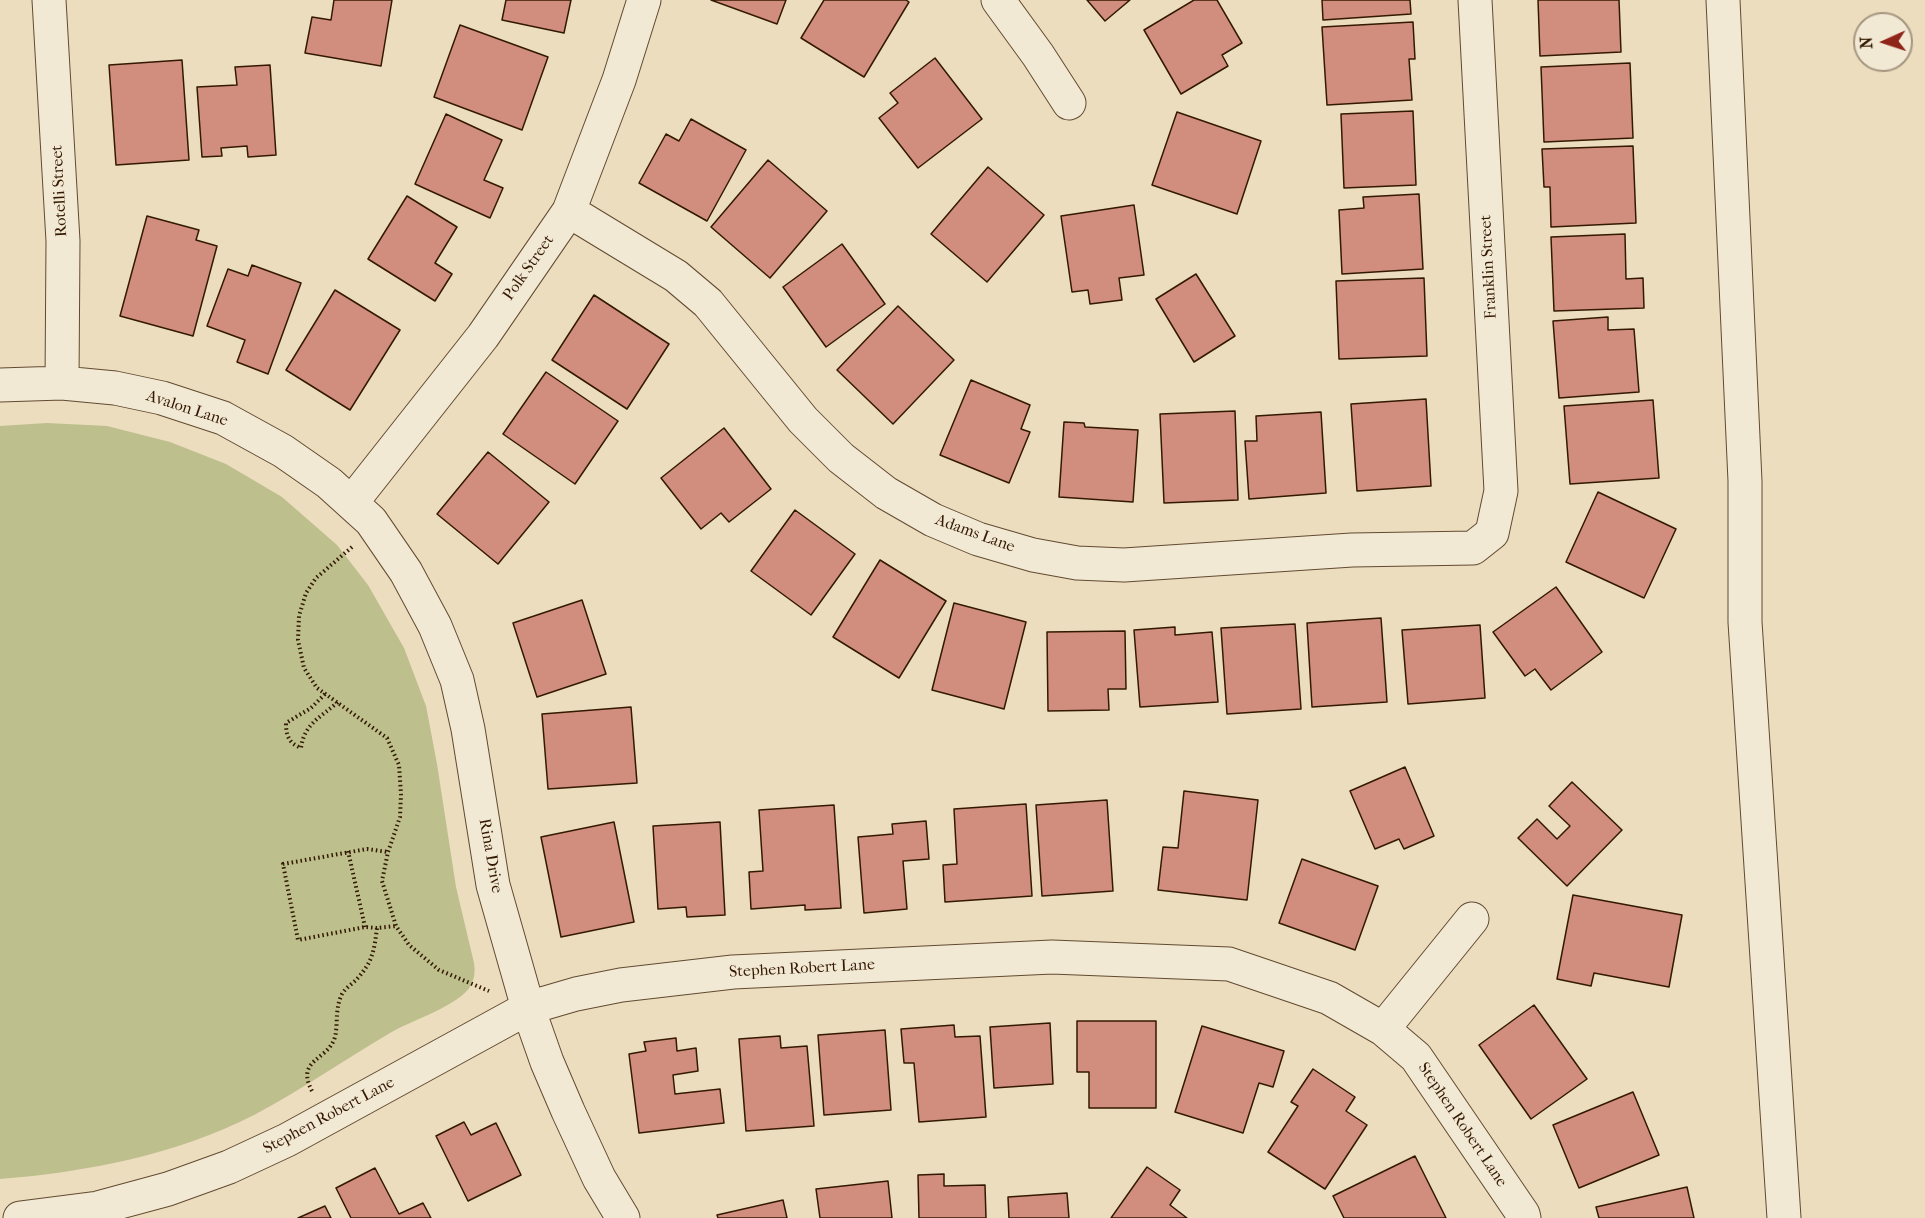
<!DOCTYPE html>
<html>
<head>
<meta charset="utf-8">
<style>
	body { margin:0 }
	#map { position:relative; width:1925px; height:1218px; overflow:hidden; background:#ebddbd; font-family:"IM FELL French Canon",serif }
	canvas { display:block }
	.north { position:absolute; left:1853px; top:12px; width:60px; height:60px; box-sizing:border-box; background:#f2e9d4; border:2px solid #a69680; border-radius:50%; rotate:267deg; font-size:16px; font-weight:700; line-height:24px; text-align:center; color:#341902 }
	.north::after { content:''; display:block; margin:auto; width:21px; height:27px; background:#8f2418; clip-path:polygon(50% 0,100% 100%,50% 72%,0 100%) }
</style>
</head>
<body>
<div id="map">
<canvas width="1925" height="1218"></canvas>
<div class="north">N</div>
</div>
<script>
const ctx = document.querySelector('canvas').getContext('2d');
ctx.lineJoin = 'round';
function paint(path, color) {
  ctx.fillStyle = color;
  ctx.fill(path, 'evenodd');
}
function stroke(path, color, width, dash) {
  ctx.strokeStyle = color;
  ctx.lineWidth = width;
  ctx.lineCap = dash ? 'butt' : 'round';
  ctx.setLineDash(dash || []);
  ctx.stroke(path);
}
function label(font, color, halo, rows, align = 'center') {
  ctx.font = font + ' "IM FELL French Canon",serif';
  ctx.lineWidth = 4.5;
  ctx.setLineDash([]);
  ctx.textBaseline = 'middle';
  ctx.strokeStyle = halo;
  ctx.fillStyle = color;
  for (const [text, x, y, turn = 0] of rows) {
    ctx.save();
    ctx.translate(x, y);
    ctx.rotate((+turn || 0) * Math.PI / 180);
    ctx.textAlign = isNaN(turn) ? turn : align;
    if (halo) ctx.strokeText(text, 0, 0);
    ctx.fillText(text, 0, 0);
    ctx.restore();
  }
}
paint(new Path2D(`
	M47,423L107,426L170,442L226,464L282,497L337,545L368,585L404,648L426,706L437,764L456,887L474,963C475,971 475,977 471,985C461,1005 410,1021 390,1033C344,1060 301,1090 254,1115C175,1155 87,1172 0,1179V426Z`), '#bdbf8d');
const building = new Path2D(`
	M334,0H392L381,66L305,53L312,17L331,20Z
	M506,0H571L564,33L502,20Z
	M711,0H786L777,24Z
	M824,0H906L909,2L864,77L801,38Z
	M1087,0H1130L1105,21Z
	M1194,0H1217L1242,43L1222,55L1228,66L1181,94L1144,30Z
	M1322,0H1410L1411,14L1323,20Z
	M1538,0H1619L1621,52L1540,56Z
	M1413,22L1415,59H1409L1412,100L1327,105L1322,27Z
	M460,25L548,57L522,130L434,97Z
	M935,58L982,119L918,168L879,118L898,103L890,93Z
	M182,60L189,160L116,165L109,65Z
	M1630,63L1633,138L1544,142L1541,67Z
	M270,65L276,155L248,157L247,146L221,148L222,156L202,157L197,87L237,85L235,67Z
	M1413,111L1416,185L1344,188L1341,114Z
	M1177,112L1261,141L1237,214L1152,185Z
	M446,114L502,140L484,180L503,188L490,218L415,184Z
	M691,119L746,150L707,221L639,183L666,134L679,141Z
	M1633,146L1636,223L1551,227L1550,187H1544L1542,149Z
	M768,160L827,211L770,278L711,227Z
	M988,167L1044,215L987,282L931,234Z
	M1419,194L1423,269L1342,274L1339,210L1364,208L1363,197Z
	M407,196L457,227L435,263L452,274L435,301L368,259Z
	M1134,205L1144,275L1119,278L1122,300L1090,304L1088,290L1072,292L1061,216Z
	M147,216L199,230L196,240L217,246L193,336L120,316Z
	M1625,234L1626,279L1643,278L1644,308L1554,311L1551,237Z
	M842,244L885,304L826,347L783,287Z
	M252,265L301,283L268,374L237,362L245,340L207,326L228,269L248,276Z
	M1196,274L1235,336L1194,362L1156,299Z
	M1424,278L1427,356L1339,359L1336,281Z
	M335,290L400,330L350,410L286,370Z
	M594,295L669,344L627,409L552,360Z
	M898,306L954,360L893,424L837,370Z
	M1608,317V330L1634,329L1639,392L1559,398L1553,321Z
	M546,372L618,421L575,484L503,434Z
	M971,380L1030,405L1021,429L1030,432L1009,483L940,455Z
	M1426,399L1431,486L1357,491L1351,404Z
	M1653,400L1659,478L1570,484L1564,406Z
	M1235,411L1238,500L1164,503L1160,414Z
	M1321,412L1326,493L1249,499L1245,441H1257L1256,416Z
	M1064,422L1084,423L1085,427L1138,430L1133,502L1059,497Z
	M724,428L771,489L729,522L721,513L701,529L661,478Z
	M488,452L549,502L498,564L437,514Z
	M1598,492L1676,529L1644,598L1566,562Z
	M795,510L855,554L811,615L751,571Z
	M880,560L946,601L899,678L833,637Z
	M1556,587L1602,652L1551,690L1535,669L1525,676L1493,632Z
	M582,600L606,674L537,697L513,623Z
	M954,603L1026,622L1004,709L932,690Z
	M1381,618L1387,702L1312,707L1307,623Z
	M1295,624L1301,709L1227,714L1221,628Z
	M1480,625L1485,698L1408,704L1402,630Z
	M1175,627V635L1212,632L1218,702L1140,707L1134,630Z
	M1125,631L1126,689H1108L1109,710L1048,711L1047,632Z
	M631,707L637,783L548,789L542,714Z
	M1405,767L1434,836L1404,849L1399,839L1375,849L1350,791Z
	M1572,782L1622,830L1567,886L1518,838L1537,819L1557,839L1570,826L1549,806Z
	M1184,791L1258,800L1247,900L1158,890L1163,847L1178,848Z
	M1107,800L1113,891L1042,896L1036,805Z
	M1026,804L1032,896L945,902L943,865L957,864L954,809Z
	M834,805L841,908L805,910V905L751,909L749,872L763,871L759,810Z
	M926,821L929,859L903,861L907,909L864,913L858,837L893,834L892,824Z
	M614,822L634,922L561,937L541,837Z
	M720,822L725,915L687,917L686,907L658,909L653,826Z
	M1302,859L1378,886L1355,950L1279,923Z
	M1573,895L1682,915L1669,987L1594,973L1591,986L1557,979Z
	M1534,1005L1587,1079L1531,1119L1479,1045Z
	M1077,1021H1156V1108H1089V1072H1077Z
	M1050,1023L1053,1084L994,1088L990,1027Z
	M954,1025L955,1037L980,1036L986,1117L919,1122L914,1063H904L901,1029Z
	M1202,1026L1284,1051L1273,1087L1259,1083L1243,1133L1175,1112Z
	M885,1030L891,1110L824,1115L818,1035Z
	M780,1036L781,1048L807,1046L814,1126L746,1131L739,1039Z
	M676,1038L677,1051L696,1048L698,1071L673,1075L675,1094L720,1089L724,1123L639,1133L629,1054L646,1051L644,1042Z
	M1313,1069L1355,1097L1346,1111L1367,1125L1325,1189L1268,1152L1298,1106L1291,1102Z
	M1633,1092L1659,1155L1579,1188L1553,1125Z
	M464,1122L471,1135L496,1123L521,1175L468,1201L436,1136Z
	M1415,1156L1446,1218H1344L1333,1196Z
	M1147,1167L1180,1190L1170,1205L1187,1218H1111Z
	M375,1168L399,1214L423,1203L431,1218H351L336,1188Z
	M944,1174V1186L985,1185L986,1218H919L918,1175Z
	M888,1181L892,1218H820L816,1189Z
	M1687,1187L1694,1218H1599L1596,1207Z
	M1067,1193L1069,1218H1009L1008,1197Z
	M783,1200L787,1218H718L717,1215Z
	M325,1206L331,1218H298Z`);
paint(building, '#d18e7e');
stroke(building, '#341902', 1.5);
const minor = new Path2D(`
	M49,0L63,241L62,383
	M998,0L1038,55L1069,103
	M1723,0L1745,481V622L1784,1218
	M569,211L676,276L708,303L803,420L841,458L886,493L933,520L978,539L1033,555L1077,563L1124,565L1352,550L1473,548L1492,533L1501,491L1475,0
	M0,385L62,383L115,388L162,398L223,418L283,451L329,483L371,521L406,572L435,626L457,680L468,729L493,885L528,1008L547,1062L568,1111L599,1178L623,1218
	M352,502L483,336L569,211L619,80L644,0
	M1383,1029L1472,919
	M20,1218L98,1208L168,1189L229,1167L287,1140L528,1008L576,994L621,985L733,972L1052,957L1229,964L1329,998L1383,1029L1416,1057L1523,1214L1524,1218`);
stroke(minor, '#624a31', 35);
stroke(new Path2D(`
	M352,547L316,578L306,593L299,616L298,640L304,668L317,688L387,738L399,765L401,794L400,817L388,852L382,881L396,926L409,945L439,970L489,991
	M325,694L311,708L286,723C286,736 289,743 301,748C304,724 321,717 338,702
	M348,851L365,927
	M377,928L365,927L298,940L283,864L367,849L388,852
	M312,1091C295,1059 328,1061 335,1037C338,1024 335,1011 341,996C344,989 352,984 357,979C373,961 374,951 377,928L396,926`), '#341902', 4, [1.5, 3]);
stroke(minor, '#f2e9d4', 33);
label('16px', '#341902', '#f2e9d4', [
	["Rotelli Street",60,191,-93],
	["Franklin Street",1489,267,-93],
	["Polk Street",529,268,-55],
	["Avalon Lane",187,409,18],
	["Adams Lane",975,534,20],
	["Rina Drive",490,856,80],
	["Stephen Robert Lane",802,969,-3],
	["Stephen Robert Lane",329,1116,-28],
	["Stephen Robert Lane",1462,1125,56]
]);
</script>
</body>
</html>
